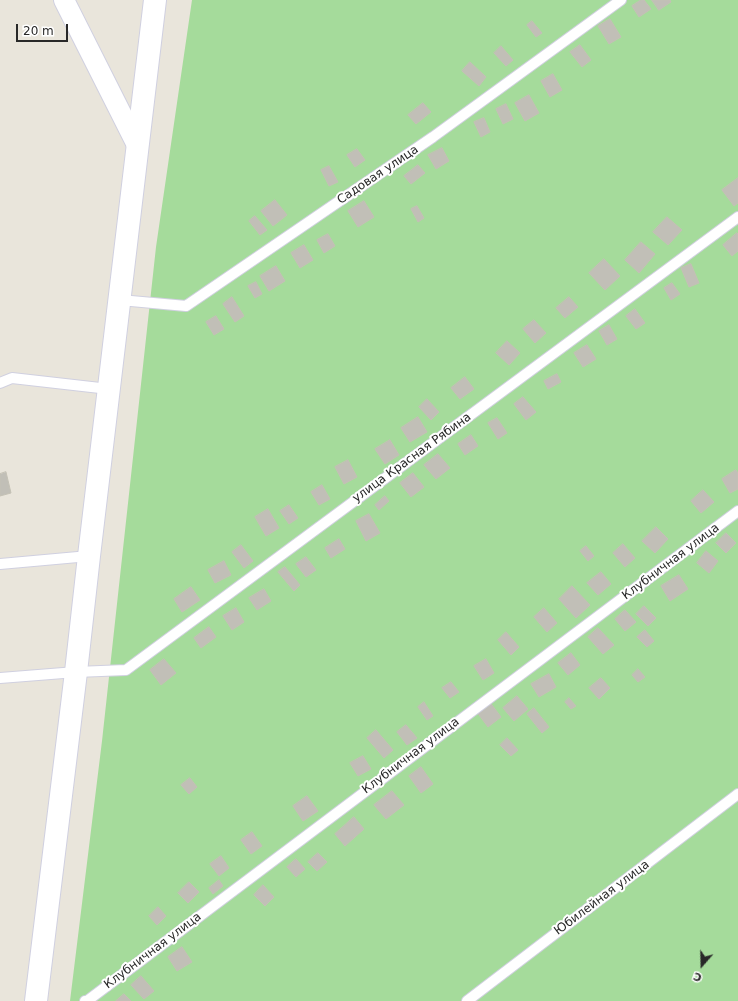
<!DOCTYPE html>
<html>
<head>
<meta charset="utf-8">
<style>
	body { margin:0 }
	#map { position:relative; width:738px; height:1001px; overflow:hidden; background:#e9e5db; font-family:"DejaVu Sans",sans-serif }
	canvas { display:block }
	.north { position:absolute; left:682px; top:945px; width:40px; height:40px; -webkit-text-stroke:3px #fff; paint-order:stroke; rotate:200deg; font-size:11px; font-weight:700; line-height:16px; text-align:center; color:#282828 }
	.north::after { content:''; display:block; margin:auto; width:14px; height:18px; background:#282828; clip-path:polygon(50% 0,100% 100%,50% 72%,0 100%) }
	.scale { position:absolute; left:16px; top:24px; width:52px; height:18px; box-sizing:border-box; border:2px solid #282828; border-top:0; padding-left:5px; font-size:12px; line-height:14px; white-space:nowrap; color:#282828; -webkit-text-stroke:3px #fff; paint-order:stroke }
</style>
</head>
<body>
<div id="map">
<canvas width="738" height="1001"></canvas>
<div class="north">С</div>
<div class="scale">20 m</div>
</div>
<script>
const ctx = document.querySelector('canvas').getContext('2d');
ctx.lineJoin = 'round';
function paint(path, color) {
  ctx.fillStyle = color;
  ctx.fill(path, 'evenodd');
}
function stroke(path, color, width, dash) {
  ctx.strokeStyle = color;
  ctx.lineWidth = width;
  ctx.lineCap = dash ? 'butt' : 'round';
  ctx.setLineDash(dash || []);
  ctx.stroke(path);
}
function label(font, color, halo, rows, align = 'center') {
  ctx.font = font + ' "DejaVu Sans",sans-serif';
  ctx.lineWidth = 4;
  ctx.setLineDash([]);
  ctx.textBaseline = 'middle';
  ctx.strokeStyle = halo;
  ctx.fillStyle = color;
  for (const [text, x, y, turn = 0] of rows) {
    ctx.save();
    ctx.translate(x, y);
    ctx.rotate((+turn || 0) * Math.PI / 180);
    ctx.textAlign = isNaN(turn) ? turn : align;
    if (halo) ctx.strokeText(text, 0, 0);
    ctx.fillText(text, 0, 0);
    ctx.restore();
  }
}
paint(new Path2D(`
	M192,0H738V1001H70L102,741L156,247Z`), '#a5db9b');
const building = new Path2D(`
	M641,0H644L651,9L639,17L632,6Z
	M652,0H670L671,2L659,10Z
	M610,19L621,37L609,44L598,26Z
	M532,21L542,33L536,37L527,25Z
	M580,45L591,60L582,67L570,52Z
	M501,46L513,60L506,66L494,53Z
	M470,62L486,77L479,86L462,71Z
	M553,74L562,90L550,97L541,81Z
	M529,95L539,113L525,121L515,103Z
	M423,103L431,112L416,124L408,115Z
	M506,104L513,119L503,124L496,109Z
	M484,118L490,132L481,137L474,122Z
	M442,148L449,161L436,169L428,155Z
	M357,149L365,160L355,167L347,155Z
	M418,165L425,173L411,184L404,176Z
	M329,166L338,182L329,186L321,170Z
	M738,178V203L734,206L722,190Z
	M275,200L287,215L273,226L261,211Z
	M364,201L374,217L358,227L348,211Z
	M417,206L424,218L418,222L411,209Z
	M255,216L267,230L260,235L249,221Z
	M667,217L682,230L668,245L653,232Z
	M737,233L738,234V251L732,256L723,245Z
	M328,234L335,246L324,253L317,240Z
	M641,242L655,254L639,273L625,260Z
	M304,245L313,260L300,268L291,253Z
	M604,259L620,276L605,290L589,273Z
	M691,264L699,283L689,287L681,268Z
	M276,266L285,281L269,291L260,276Z
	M256,282L262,294L255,298L248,286Z
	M672,283L680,294L671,300L664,288Z
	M232,297L244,316L235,322L223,304Z
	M569,297L578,307L565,318L556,308Z
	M635,309L645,323L636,329L626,316Z
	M216,316L224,329L214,335L206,322Z
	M534,320L546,333L535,343L523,329Z
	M609,325L617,339L607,345L599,331Z
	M507,341L520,353L509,365L496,353Z
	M587,345L596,359L583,367L574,353Z
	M557,374L561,382L548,389L544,381Z
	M465,377L474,389L460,399L451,388Z
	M523,397L536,412L526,420L514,404Z
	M427,399L439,412L431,420L419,407Z
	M418,417L427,432L410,442L401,428Z
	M497,418L507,433L498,439L488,423Z
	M471,435L478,446L465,455L458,444Z
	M390,440L399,455L385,464L375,449Z
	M438,454L450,468L436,479L424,465Z
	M348,460L357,477L344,484L335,467Z
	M736,470L738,473V489L730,493L722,479Z
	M6,472L11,493L0,496V474Z
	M413,473L424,487L411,497L400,483Z
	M322,485L330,499L319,505L311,492Z
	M703,490L714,502L701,513L691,501Z
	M385,496L389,501L379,510L375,505Z
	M289,505L298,518L289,524L280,511Z
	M268,509L279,528L266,536L255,517Z
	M369,514L380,533L366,541L356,521Z
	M656,527L668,539L655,553L642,541Z
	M726,533L736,543L726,553L716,543Z
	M339,539L345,549L331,558L325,548Z
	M623,544L635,558L625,567L613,553Z
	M241,545L253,561L244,568L232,552Z
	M586,546L594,556L588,561L580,551Z
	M706,551L718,561L709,573L697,563Z
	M306,557L316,570L306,577L296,564Z
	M224,561L231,575L215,583L208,570Z
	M285,567L300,585L294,591L278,572Z
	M601,572L611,584L598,595L587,583Z
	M679,575L688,589L670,601L661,586Z
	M572,586L590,605L576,618L559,599Z
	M191,587L200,600L182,612L174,599Z
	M264,589L271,601L257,610L249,598Z
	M644,606L656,618L648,626L636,614Z
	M236,608L244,622L232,630L223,616Z
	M544,608L557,623L547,632L534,617Z
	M625,610L636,622L625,631L615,619Z
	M209,627L216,637L201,648L194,638Z
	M598,628L614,645L603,654L588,637Z
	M645,630L654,641L647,647L637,637Z
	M506,632L519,647L511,655L498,640Z
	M571,653L580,665L568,675L558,663Z
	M164,659L176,673L161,685L150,670Z
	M486,659L494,673L483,680L474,666Z
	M638,669L645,677L638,682L632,675Z
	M549,674L556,687L539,697L531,684Z
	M601,678L610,688L599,699L589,688Z
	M451,682L459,692L450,698L442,688Z
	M517,696L528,709L514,721L503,708Z
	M569,698L576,706L571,709L565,702Z
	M489,701L501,717L488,727L476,711Z
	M424,702L433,716L427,720L418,707Z
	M534,708L549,727L542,733L527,714Z
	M406,725L417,738L407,745L397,732Z
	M376,730L393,750L384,758L367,738Z
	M507,738L518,750L511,756L500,745Z
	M363,756L371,769L358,776L350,763Z
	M421,767L433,784L421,793L409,776Z
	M190,778L197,787L189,794L181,785Z
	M392,791L404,805L386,819L374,805Z
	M307,796L318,811L303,821L293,806Z
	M354,817L364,829L345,846L335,834Z
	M252,832L262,846L251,854L241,840Z
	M318,853L327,862L317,871L308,862Z
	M221,856L229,868L219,876L210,864Z
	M296,859L305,869L296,877L287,867Z
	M219,880L223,886L213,894L209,888Z
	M189,882L199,892L188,903L178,893Z
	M263,885L274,897L265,906L254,895Z
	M158,907L166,916L157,925L149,916Z
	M182,947L192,962L177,971L168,957Z
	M141,976L154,991L144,999L131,985Z
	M124,994L131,1001H116Z`);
paint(building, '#c1bfb7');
stroke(building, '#c4c1b5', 1);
const service = new Path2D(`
	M120,300L186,306L433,137L621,0
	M0,383L12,378L109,389
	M0,564L89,556
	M0,678L76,672L126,670L738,217
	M85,1001H87L738,511
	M467,1001L738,794`);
const minor = new Path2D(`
	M64,0L138,147`);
const secondary = new Path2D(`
	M36,1001L76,672L89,556L155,0`);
stroke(service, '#d0d0e0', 12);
stroke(minor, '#d0d0e0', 22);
stroke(secondary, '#d0d0e0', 24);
stroke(service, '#fff', 10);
stroke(minor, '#fff', 20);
stroke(secondary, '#fff', 22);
label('12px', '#282828', '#fff', [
	["Садовая улица",378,175,-34],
	["улица Красная Рябина",412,458,-36],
	["Клубничная улица",671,562,-37],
	["Клубничная улица",411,756,-37],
	["Юбилейная улица",602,898,-37],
	["Клубничная улица",153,951,-37]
]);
</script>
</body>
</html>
